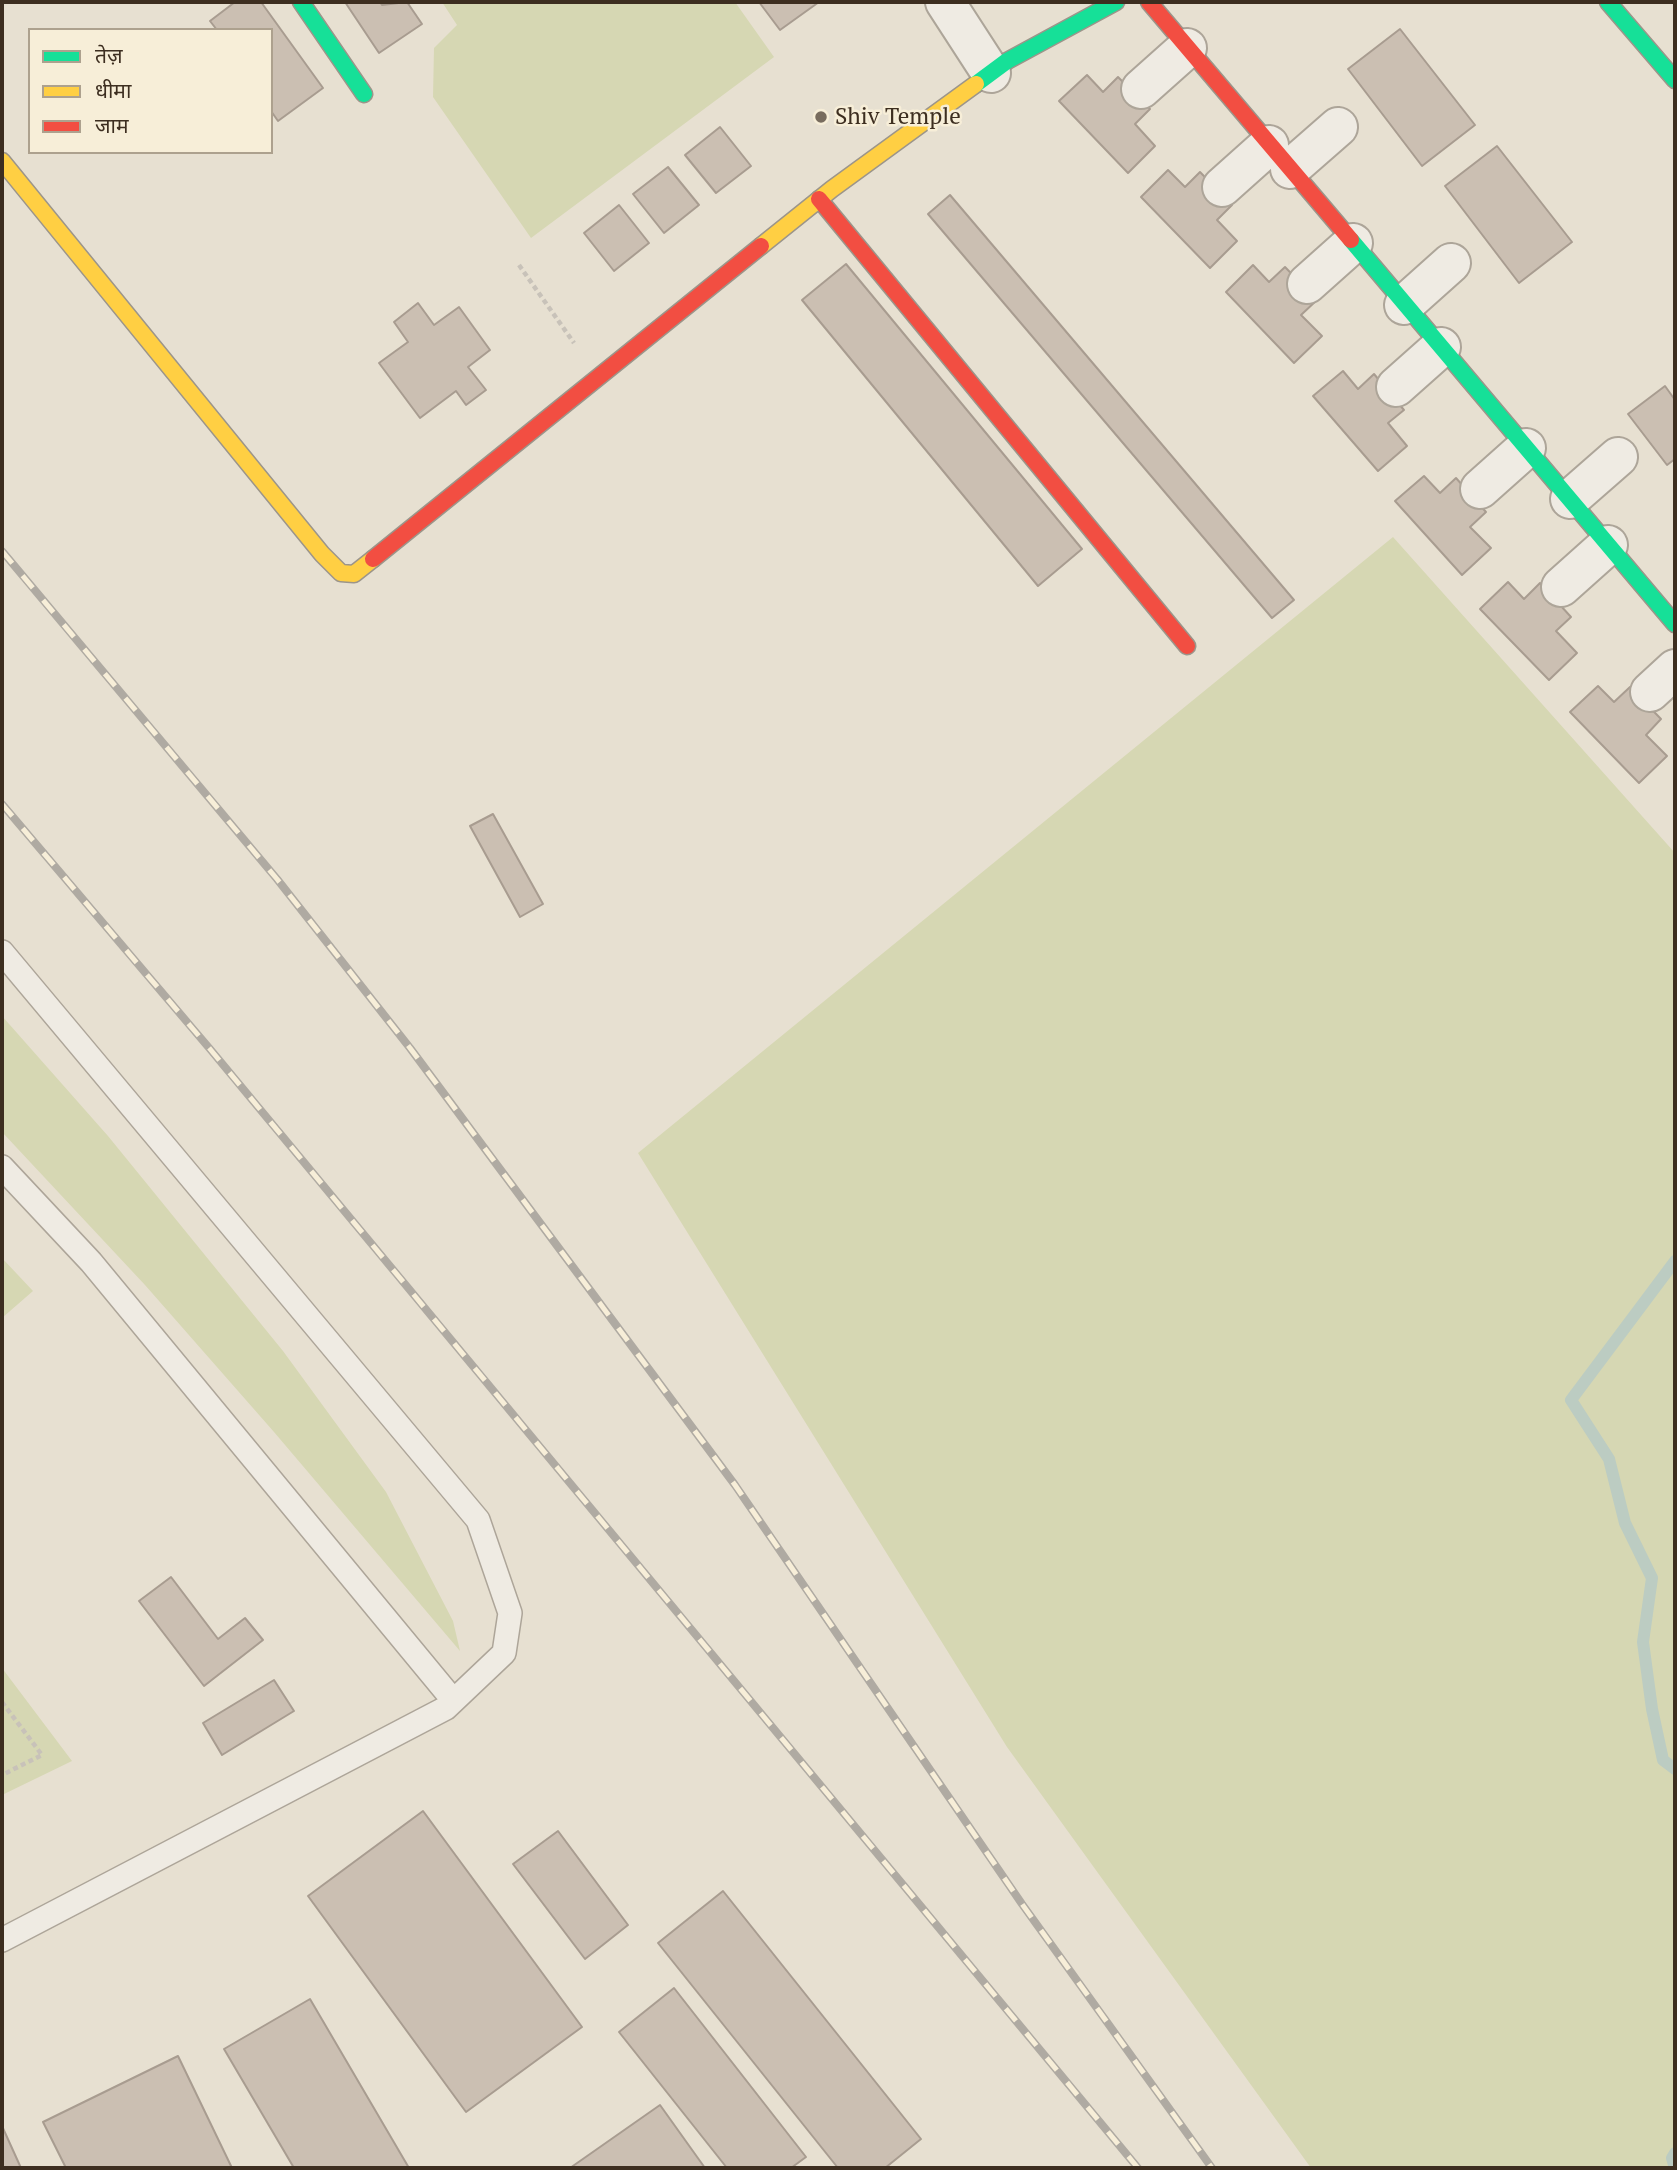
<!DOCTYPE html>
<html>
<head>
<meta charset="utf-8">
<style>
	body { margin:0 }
	#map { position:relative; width:1677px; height:2170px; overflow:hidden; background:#e7e0d1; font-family:"PT Serif","Noto Sans Devanagari",serif }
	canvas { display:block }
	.frame { position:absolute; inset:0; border:4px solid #3d2e20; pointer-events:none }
	.legend { position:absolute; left:28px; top:28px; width:245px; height:126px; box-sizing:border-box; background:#f7eed8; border:2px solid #ada18e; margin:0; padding:9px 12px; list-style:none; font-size:21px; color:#3d2e20 }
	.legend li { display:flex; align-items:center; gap:14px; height:35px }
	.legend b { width:35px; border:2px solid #ada18e }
</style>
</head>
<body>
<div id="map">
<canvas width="1677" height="2170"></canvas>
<div class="frame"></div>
<ul class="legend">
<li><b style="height:9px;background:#16e098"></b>तेज़</li>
<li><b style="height:9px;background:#ffcf43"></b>धीमा</li>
<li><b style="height:9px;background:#f24e42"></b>जाम</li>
</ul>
</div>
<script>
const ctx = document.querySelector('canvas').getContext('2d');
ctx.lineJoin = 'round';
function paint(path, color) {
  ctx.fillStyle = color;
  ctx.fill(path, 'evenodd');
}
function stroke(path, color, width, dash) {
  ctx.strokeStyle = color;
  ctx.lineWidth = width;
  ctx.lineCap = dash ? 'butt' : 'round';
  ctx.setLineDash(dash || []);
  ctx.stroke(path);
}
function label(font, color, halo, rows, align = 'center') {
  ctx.font = font + ' "PT Serif",serif';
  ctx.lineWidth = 5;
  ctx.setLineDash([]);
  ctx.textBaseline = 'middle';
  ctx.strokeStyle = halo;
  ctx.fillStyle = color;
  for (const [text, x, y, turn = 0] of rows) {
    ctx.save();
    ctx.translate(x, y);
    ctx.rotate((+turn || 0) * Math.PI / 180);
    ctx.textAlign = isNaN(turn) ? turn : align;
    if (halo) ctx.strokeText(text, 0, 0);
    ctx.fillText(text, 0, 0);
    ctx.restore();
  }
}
paint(new Path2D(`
	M442,2H735L774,57L531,238L433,97L434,48L457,25Z
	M1393,537L1675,853V2168H1311L1007,1747L638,1153Z
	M2,1016L108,1136L283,1351L386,1492L453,1621L460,1651L274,1432L145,1285L2,1132Z
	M2,1258L33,1291L2,1318Z
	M2,1668L72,1761L2,1795Z`), '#d6d7b3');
stroke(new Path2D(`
	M1675,1261L1571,1400L1609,1459L1625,1523L1652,1578L1643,1642L1652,1709L1663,1760L1675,1769
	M1675,2168L1672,2158L1675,2153`), '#bcccc2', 12);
const building = new Path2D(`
	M235,2H261L323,88L278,121L271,111V30H217L210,21Z
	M345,2H380L382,5L407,2L422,24L379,53Z
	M759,2H819L780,30Z
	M1400,29L1475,125L1422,166L1348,69Z
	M1087,75L1103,92L1118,77L1150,109L1135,124L1155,146L1128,173L1059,101Z
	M720,127L751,166L716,193L685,155Z
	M1497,146L1572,242L1519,283L1445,186Z
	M668,167L699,205L664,233L633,194Z
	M1168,170L1185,187L1200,172L1232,205L1217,220L1237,241L1210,268L1141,197Z
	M950,195L1294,600L1272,618L928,214Z
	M619,205L649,243L614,271L584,233Z
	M846,264L1082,549L1038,586L802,300Z
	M1253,265L1269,282L1285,267L1317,300L1301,315L1322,336L1294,363L1226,292Z
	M418,303L434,325L459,307L490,350L468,367L486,390L466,405L456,391L420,418L379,363L408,342L394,322Z
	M1343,371L1358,389L1374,374L1404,410L1388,423L1407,446L1378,471L1313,396Z
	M1665,386L1675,400V459L1667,465L1628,414Z
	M1424,476L1440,493L1456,478L1486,512L1470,527L1491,548L1462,575L1395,501Z
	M1508,582L1524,599L1540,583L1571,617L1556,631L1577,653L1549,680L1480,609Z
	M1598,686L1614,702L1630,687L1661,719L1646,735L1667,756L1639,783L1570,712Z
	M493,814L543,904L520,917L470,826Z
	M171,1577L218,1639L245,1618L263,1640L204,1686L139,1601Z
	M274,1680L294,1711L222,1755L203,1723Z
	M423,1811L582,2027L466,2112L308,1896Z
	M558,1831L628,1925L585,1959L513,1864Z
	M723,1891L921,2139L885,2168H838L658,1943Z
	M674,1988L806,2157L791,2168H727L619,2032Z
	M310,1999L409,2168H294L224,2049Z
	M178,2056L232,2168H66L43,2122Z
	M660,2105L705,2168H570Z
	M2,2126L21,2168H2Z`);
paint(building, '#cbbfb2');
stroke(building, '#a89c90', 2);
const lane = new Path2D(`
	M2,952L478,1520L510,1613L504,1653L446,1708L2,1940
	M2,1167L91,1262L453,1700`);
const street = new Path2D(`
	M945,2L991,73
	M1141,89L1187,48
	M1290,169L1338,127
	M1222,187L1269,145
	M1307,284L1353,243
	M1404,305L1451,263
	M1396,387L1441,347
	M1480,489L1526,448
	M1570,499L1618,457
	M1561,587L1608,545
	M1650,692L1675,669`);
const fast = new Path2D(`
	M301,2L364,94
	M1608,2L1675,80
	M976,84L1007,61L1116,2
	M1351,240L1675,624`);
const slow = new Path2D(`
	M2,161L322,554L341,573L354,574L373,559
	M761,246L832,189L976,84`);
const jam = new Path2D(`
	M1149,2L1351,240
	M819,199L1187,646
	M373,559L761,246`);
stroke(lane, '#ada599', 26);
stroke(street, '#ada599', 42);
stroke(fast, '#9c958a', 19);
stroke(slow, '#9c958a', 19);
stroke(jam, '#9c958a', 19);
stroke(new Path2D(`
	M519,265L574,343
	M2,1702L42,1755L2,1775`), '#c8c2b9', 4.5, [5, 3.5]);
stroke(lane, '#efebe3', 23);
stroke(street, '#efebe3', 38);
stroke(fast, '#16e098', 16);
stroke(slow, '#ffcf43', 16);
stroke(jam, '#f24e42', 16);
const rail = new Path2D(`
	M2,551L277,879L410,1048L735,1485L1022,1904L1212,2168
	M2,804L210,1049L1138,2168`);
stroke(rail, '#afaaa2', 8);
stroke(rail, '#f7eed8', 5, [16]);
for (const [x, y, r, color] of [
	[821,117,7,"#786c5e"]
]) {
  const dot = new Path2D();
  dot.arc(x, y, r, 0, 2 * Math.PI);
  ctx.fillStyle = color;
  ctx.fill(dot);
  stroke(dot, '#f7eed8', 2.5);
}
label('23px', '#3d2e20', '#f7eed8', [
	["Shiv Temple",835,117]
], 'left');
</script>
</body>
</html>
